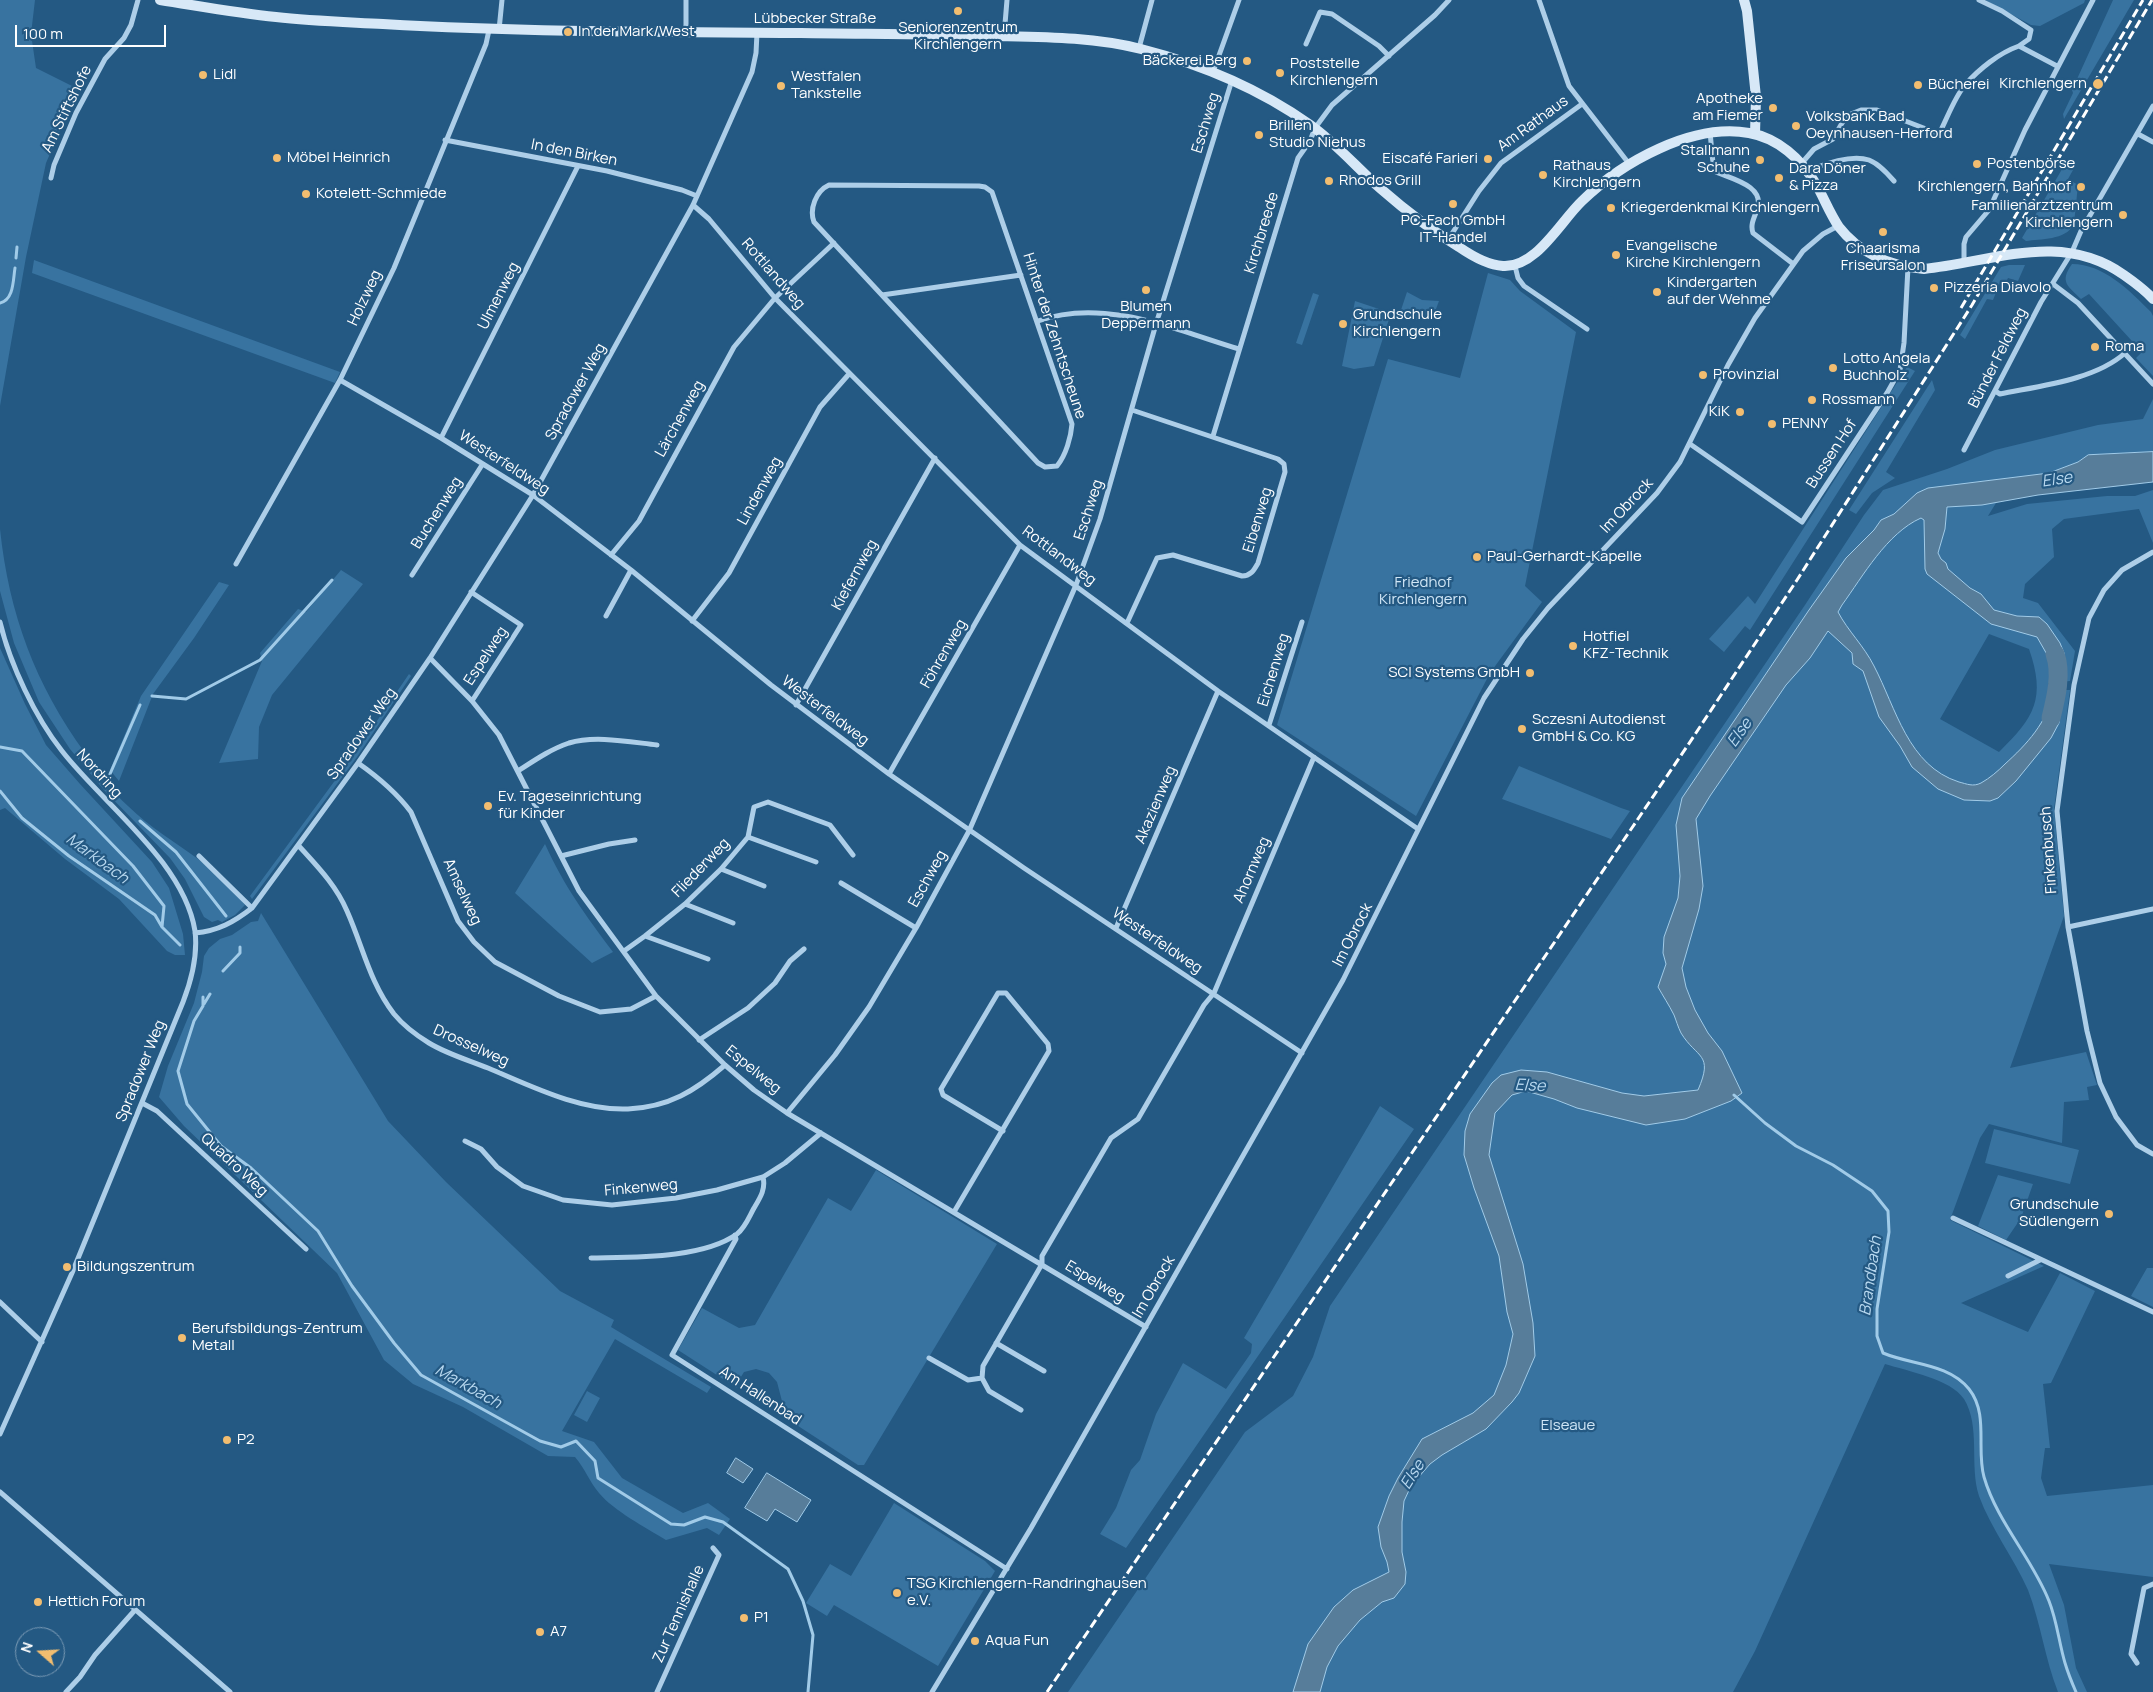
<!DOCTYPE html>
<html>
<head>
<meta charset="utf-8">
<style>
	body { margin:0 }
	#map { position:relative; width:2153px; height:1692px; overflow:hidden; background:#245983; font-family:Manrope,sans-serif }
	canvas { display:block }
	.north { position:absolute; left:15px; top:1627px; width:50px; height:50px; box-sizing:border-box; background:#245983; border:1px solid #7c9bb5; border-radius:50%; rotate:289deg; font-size:14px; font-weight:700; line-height:20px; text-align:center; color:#fff }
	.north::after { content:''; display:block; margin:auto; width:18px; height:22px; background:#f2bd70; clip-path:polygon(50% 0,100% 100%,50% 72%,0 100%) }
	.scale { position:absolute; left:15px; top:25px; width:151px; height:22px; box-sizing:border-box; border:2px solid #fff; border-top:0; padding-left:6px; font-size:15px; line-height:18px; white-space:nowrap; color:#fff; -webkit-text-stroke:4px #245983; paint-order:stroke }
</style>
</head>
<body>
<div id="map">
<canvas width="2153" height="1692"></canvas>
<div class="north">N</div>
<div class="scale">100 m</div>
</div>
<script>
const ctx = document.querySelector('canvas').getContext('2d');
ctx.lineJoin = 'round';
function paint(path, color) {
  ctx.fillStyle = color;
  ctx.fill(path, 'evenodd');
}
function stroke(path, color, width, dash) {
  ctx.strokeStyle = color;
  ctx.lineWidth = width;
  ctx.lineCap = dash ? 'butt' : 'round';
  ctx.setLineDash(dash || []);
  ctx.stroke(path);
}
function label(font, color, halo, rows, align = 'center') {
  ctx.font = font + ' Manrope,sans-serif';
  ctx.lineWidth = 4.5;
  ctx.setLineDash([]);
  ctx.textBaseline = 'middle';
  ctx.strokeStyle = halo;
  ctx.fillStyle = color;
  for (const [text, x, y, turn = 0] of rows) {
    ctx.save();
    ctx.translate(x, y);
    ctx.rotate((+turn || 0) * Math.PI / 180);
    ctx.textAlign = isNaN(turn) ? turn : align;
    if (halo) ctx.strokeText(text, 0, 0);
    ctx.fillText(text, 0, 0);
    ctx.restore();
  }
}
paint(new Path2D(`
	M0,0H35L31,34L36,68L78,89L46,163L26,257L0,406Z
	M1985,0H2085L2084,3L2040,26L2031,25Z
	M2113,0H2134L2064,119L2063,114L2073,93L2072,90Z
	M2065,164L2073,170L2068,179L2078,185C2077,192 2075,222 2073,225C2066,240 2040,239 2026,241L2022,238Z
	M34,260L340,372L335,383L32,273Z
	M2072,264C2104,264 2130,291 2151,312L2153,316V376L2136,358L2142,352L2089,294L2081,299C2068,286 2059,282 2072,264Z
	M2009,265H2025L2018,281L2008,278L2005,284L2000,283L1993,300L1987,299L1965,339L1960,335L2001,267Z
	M1488,273L1510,280L1520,291L1576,332L1525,586L1542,602L1490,673L1416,816L1277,725L1388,359L1460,378Z
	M1407,292L1422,300L1439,301L1436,309L1418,320L1399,316Z
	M1313,293L1319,295L1302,345L1296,343Z
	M1355,301L1391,313L1374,366L1354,369L1342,366Z
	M1907,367L1915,371L1750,630L1745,626L1724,652L1709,639L1748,596L1755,604Z
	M1932,380L1935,390L1886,472L1895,478L1872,493L1856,514L1849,510Z
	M2153,399V452L2088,455L2078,462L2049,473L2002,479L1996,503L1988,516L2027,504L2107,496H2135L2153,490V543L2139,509L2064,519L2052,529L2054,557L2025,584L2023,598L2038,603L2075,651L2070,681L2048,683L2049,690H2070L2054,809L2064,916L2010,1068L2086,1052L2097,1085L2087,1087L2089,1100L2064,1102L2062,1143L1989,1124L1980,1138L1950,1220L2044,1266L1961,1303L2028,1332L2060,1273L2095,1291L2051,1383L2043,1384L2050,1448H2045L2041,1478L2047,1496L2153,1485V1577L2049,1564L2064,1605L2076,1668L2087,1692H2058C2045,1659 2041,1624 2028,1590C2014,1558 1991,1529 1979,1496C1969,1465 1981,1427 1964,1399C1951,1379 1907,1371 1885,1364L1755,1651L1733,1692H1068L1245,1432L1293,1396L1313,1357L1330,1306L1805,605L1864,515L1883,490L1947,469L1995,450L2098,425L2143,419ZM1989,634L2029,649C2046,698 2035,717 1999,752L1940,719Z
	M0,529C9,614 35,684 85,753C99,772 111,791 128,806C149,827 175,842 198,859C214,871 228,888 242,901L245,905L235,915L222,922L218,920L212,922L204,917L185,879L170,858L104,790L70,749L39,702L14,643L0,591Z
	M341,570L363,584L272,695L259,727L258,759L219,763L262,661L260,653L298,609L306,612Z
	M219,582L229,585L194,638L153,694L119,781L110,770L141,696Z
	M0,648L25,704L46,745L80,784L152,862L169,888L183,934L185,955H175L167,951L119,899L65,859L5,808L0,810Z
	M409,674L411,676L357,757L252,899L250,896L353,756Z
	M1519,766L1621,808L1630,811L1611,839L1502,799Z
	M545,844C564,886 586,916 613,952L592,963L515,893Z
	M261,913L388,1121L446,1182L560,1291L614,1320L611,1327L711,1387L707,1393L615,1339L562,1431L594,1442L622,1478L683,1513L708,1503L730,1519L719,1535L707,1528L666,1540C645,1527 614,1511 599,1493C589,1481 586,1470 575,1457L548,1456L463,1407L413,1384L384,1360L337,1273L184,1126L159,1097L168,1066L194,1003L202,972L204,956L209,948L220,939L232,935L251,922L258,921Z
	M1380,1106L1414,1129L1126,1548L1100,1534L1116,1508L1131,1470L1140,1460L1156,1414L1183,1363L1226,1389L1251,1353L1252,1344L1244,1338Z
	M1994,1129L2079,1150L2070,1184L1985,1163Z
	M876,1170L997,1244L864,1465H858L789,1420L783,1405L777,1382L769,1373L756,1369L744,1372L739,1380L737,1388L678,1350L702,1308L739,1328L755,1325L828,1198L851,1211Z
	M1998,1175L2033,1184L2021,1218L2006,1240L1978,1226Z
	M2147,1268H2153V1307L2131,1296Z
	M587,1391L600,1398L587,1422L574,1415Z
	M894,1503L985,1561L995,1571L938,1666L834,1605L827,1616L806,1603L830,1564L851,1576Z`), '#3873a0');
const water = new Path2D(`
	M2153,452V482L2038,495L1982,505L1947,507L1945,529L1938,553L1941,559L1946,563L1948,569L1970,588L1981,594L1994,610L2017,616L2039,617L2047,624L2060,643L2064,653L2065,662L2061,678L2052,676L2049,658L2037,637L1991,624L1927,574L1925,569L1924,520L1921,518C1887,533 1863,576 1842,605L1838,612C1848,631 1864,646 1874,666C1896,708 1908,766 1959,782C1967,784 1973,787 1981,783C1990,778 1998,771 2005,764C2026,745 2048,722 2053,692H2061L2059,723L2051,738L2016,781L1998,798L1990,801L1964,800L1938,789L1912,767L1900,746L1879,717L1863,671L1853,664L1852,653L1828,631L1810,658L1786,685L1710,796L1696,819L1703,886L1699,909L1682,968L1686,987L1695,1010L1708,1033L1722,1051L1742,1093L1731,1101L1685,1119L1646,1125L1577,1108L1554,1099L1526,1091L1512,1095L1495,1113L1489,1155L1523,1264L1533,1323L1535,1356L1519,1393L1512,1402L1486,1429L1442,1455L1430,1464L1411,1486L1404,1501L1402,1522V1552L1406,1572L1405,1584L1394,1598L1382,1602L1360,1620L1338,1646L1327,1667L1320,1692H1293L1308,1644L1334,1607L1353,1590L1389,1572L1387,1562L1381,1547L1378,1527L1389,1496L1398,1478L1422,1439L1473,1413L1494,1395L1506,1365L1513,1334L1507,1312L1499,1256L1474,1188L1464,1155L1465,1131L1470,1114L1492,1083L1501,1075L1521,1070L1547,1072L1622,1093L1644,1096L1698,1090C1714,1053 1697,1059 1681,1033C1678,1027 1676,1020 1674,1015C1669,1005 1663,996 1658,987L1666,964L1663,953L1664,937L1678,898L1680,876L1676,825L1682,798L1809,610L1846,558L1874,530L1881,520L1894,514L1917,493L1928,488L2049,473L2078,462L2088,455Z
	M736,1458L753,1469L743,1483L727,1473Z
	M767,1473L811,1500L797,1522L775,1509L767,1521L745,1508Z`);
paint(water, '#577d9a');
stroke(water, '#a1cbe8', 1);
stroke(new Path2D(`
	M16,258L17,247
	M0,303C14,300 13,280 15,268
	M152,696L186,699L260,660L332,580
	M0,747L22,751L133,866L164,906L162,927
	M110,774L140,705
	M0,791L22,818L69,856L155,915L162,927L180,945
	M140,821L176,852L226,916
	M223,971L240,953V947
	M203,997V1006L194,1021L178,1071L187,1104L221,1146L251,1168L318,1231L352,1286L394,1343L421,1375L540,1441L561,1447L576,1441L595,1461L598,1478L671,1524L684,1525L705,1517L723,1522L788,1569L803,1601L813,1635L808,1692
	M204,1004L210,994
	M1734,1095L1765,1123L1796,1146L1833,1165L1872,1191L1888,1211L1889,1232L1877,1309V1336L1883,1353C1911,1365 1948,1363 1969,1389C1989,1414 1976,1449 1984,1477C1997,1522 2032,1558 2049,1601C2057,1621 2059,1643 2065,1663C2068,1673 2072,1683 2076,1692`), '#a1cbe8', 3);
stroke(new Path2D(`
	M2051,718C2056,698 2062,673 2055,654`), '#577d9a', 19);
stroke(new Path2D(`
	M686,0V32
	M1539,0L1569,86L1630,165
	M1979,0L2002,11L2031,30L2029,39L2019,46
	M499,30L502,0
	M1004,36L1007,0
	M1306,44L1320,12L1332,14L1379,46L1389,56
	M1139,48L1152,0
	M1213,72L1239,0
	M1710,134C1712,144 1711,164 1716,172C1732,179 1766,186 1757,210C1754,218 1750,225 1753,233L1792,263
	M2138,134L2153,142
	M445,140L607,171L682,190L697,196
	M1801,164L1814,149L1833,139L1846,116L1861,110H1877L1939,134C1947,119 1954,98 1965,85C1979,69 1999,53 2019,46L2057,66
	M1807,171C1825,164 1851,154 1869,160C1879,164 1887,173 1894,181
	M51,178L54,165L76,113L105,59L124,38L131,25L138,0
	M829,185L979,186L985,187L992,192L1072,424C1071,437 1066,455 1057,466L1045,467L1038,463L814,222C809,209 816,191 829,185Z
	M693,205L709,219L775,298L1020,545L1218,691L1418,829
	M1448,240L1479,191L1501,163L1582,104
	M1964,262V244L1966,237L1989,210L2025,130L2093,0
	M1515,266L1518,278L1524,286L1587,329
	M2053,284L2078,303L2153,384
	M882,295L1021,275
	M1038,321C1103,297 1176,330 1239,349
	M340,380L441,438L533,495L631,570L771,685L889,774L1024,868L1302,1053
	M1995,391L2000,394C2039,386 2095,380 2125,353
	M1213,436L1298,158L1310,141L1315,128L1332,105L1435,15L1449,0
	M441,438L578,166
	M1690,444L1802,522L1887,393L1900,370L1904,343L1908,267
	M1964,450L2041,302L2072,252L2081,231L2153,106
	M2153,552L2122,570L2104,590L2089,618L2074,685L2057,811L2068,927L2087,1031L2100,1083L2116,1117L2137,1145L2153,1154
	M611,555L639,521L734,347L775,298L834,243
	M236,564L340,380L394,268L486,44L489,30
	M412,575L482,465
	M471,592L521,625L472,701
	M606,616L631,570
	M692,621L729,573L820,407L849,374
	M0,622C10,664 35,717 62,751C104,805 184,862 195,931C198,956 192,979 183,1002L72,1273L0,1434
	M1127,623L1157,558L1173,555L1242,576C1251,576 1254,570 1258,563L1285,472L1284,464L1278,459L1132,410
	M430,658L472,701L499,735L579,891L656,996L725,1065L754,1090L787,1113L1146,1327
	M796,705L935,458
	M1269,725L1302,622
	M358,763C378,777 396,792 411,812L458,921L474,942L495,962L559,996L600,1012L631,1009L656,996
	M518,771C535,760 551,749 569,743C595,735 630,742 657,745
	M889,774L1020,545
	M748,837L816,862
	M298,845C317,866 336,885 347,911C363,947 370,983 394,1014C403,1025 416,1035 429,1043C447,1054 468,1060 488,1068C531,1086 580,1111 628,1109C669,1107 695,1091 725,1065
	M199,856L252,908
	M561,856L609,844L635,840
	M721,869L764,886
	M841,883L916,928
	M685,904L733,923
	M2068,927L2153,909
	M1116,928L1218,691
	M195,933C218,931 234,922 252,908L358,763L430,658L533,495L693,205L752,72L756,53L757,33
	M645,936L708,959
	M624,951L645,936L685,904L721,869L748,837L754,807L768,802L830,825L853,855
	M699,1040L748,1008L775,983L790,961L804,949
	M142,1103L157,1111L306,1249
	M787,1113L835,1055L869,1007L916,928L969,831L1076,585L1100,519L1156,324L1232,80
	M465,1141L481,1149L497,1167L523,1186L563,1200L612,1205L676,1198L717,1190L763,1177L785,1163L821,1133
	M954,1212L1049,1051L1048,1044L1006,993H998L941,1089L943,1095L1003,1131
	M1953,1218L2153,1312
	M735,1235L736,1239L672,1355L1007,1569
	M591,1258C633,1257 702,1259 737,1234C745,1228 749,1217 754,1208C760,1198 766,1189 763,1177
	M2008,1276L2040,1260
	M0,1302L42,1342
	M996,1343L1044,1371
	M929,1358L968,1380L982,1378L989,1391L1021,1410
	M982,1378L983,1366L1042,1264V1256L1111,1138L1138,1119L1204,1005L1214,993L1314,757
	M0,1492L230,1692
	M2137,1663L2131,1654L2144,1588L2153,1584
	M66,1692L80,1677L95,1655L135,1610
	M657,1692L719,1555L713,1548
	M932,1692L1031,1528L1343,980L1484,698L1523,639L1548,608L1657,493L1680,462L1728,365L1755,318L1803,251L1823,234L1838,226`), '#adcee8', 5);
stroke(new Path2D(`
	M160,0C199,6 237,13 276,17C311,21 347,22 383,24C522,32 661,32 801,33C866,34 931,34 996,36C1044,37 1094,37 1141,49C1200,64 1258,88 1309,124C1335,142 1357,168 1381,189C1405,210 1431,230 1459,247C1472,256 1487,265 1503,266C1536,268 1560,222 1582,201C1622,162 1692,123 1749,133C1778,138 1801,159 1816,184C1824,198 1830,214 1839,227C1860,254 1890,266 1924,269C1993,262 2061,230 2124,275C2134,282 2145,290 2153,299
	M1744,0L1747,11L1756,97L1755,134`), '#d7e8f7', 10);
stroke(new Path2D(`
	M1961,308L2143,0
	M1047,1692L1688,745L1797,580L1972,305L2152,0`), '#fff', 3, [9, 4]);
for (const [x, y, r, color] of [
	[958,11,5,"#f2bd70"],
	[568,32,5,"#f2bd70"],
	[1247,61,5,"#f2bd70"],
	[1280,73,5,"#f2bd70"],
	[203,75,5,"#f2bd70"],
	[2098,84,6,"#f2bd70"],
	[1918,85,5,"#f2bd70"],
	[781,86,5,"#f2bd70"],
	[1773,108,5,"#f2bd70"],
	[1796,126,5,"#f2bd70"],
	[1259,135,5,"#f2bd70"],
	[277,158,5,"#f2bd70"],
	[1488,159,5,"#f2bd70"],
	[1760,160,5,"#f2bd70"],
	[1977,164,5,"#f2bd70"],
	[1543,175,5,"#f2bd70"],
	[1779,178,5,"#f2bd70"],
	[1329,181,5,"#f2bd70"],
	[2081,187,5,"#f2bd70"],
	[306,194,5,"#f2bd70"],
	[1453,204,5,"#f2bd70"],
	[1611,208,5,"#f2bd70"],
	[2123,215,5,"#f2bd70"],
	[1883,232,5,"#f2bd70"],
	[1616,255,5,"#f2bd70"],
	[1934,288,5,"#f2bd70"],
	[1146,290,5,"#f2bd70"],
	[1657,292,5,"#f2bd70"],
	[1343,324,5,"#f2bd70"],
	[2095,347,5,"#f2bd70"],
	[1833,368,5,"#f2bd70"],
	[1703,375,5,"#f2bd70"],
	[1812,400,5,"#f2bd70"],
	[1740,412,5,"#f2bd70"],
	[1772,424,5,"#f2bd70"],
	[1477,557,5,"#f2bd70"],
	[1573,646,5,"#f2bd70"],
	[1530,673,5,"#f2bd70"],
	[1522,729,5,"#f2bd70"],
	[488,806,5,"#f2bd70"],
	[2109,1214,5,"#f2bd70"],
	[67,1267,5,"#f2bd70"],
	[182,1338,5,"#f2bd70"],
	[227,1440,5,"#f2bd70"],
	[897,1593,5,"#f2bd70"],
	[38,1602,5,"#f2bd70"],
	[744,1618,5,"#f2bd70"],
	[540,1632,5,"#f2bd70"],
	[975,1641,5,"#f2bd70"]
]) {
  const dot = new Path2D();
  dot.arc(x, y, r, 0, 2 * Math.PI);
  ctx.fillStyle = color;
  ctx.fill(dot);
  stroke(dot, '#245983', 2);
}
label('15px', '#fff', '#245983', [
	["Lübbecker Straße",815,19],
	["Am Stiftshofe",67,109,-64],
	["Eschweg",1206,123,-73],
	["Am Rathaus",1533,124,-36],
	["In den Birken",574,153,11],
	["Kirchbreede",1262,233,-73],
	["Rottlandweg",773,274,49],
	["Ulmenweg",499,296,-63],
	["Holzweg",365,298,-65],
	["Hinter der Zehntscheune",1054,336,72],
	["Bünder Feldweg",1998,358,-63],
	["Spradower Weg",576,392,-61],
	["Lärchenweg",680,419,-61],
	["Bussen Hof",1832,454,-57],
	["Westerfeldweg",504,463,33],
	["Lindenweg",760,491,-61],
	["Im Obrock",1627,506,-47],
	["Eschweg",1089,510,-72],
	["Buchenweg",437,513,-58],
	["Eibenweg",1258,520,-73],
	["Rottlandweg",1059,556,37],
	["Kiefernweg",855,575,-61],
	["Föhrenweg",944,654,-60],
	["Espelweg",486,656,-57],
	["Eichenweg",1274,670,-73],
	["Westerfeldweg",825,711,37],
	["Spradower Weg",362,734,-55],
	["Nordring",99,774,48],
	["Akazienweg",1156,805,-67],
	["Finkenbusch",2049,850,-94],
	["Fliederweg",701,868,-46],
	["Ahornweg",1252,870,-67],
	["Eschweg",928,879,-61],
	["Amselweg",462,892,65],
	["Im Obrock",1353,935,-63],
	["Westerfeldweg",1157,941,34],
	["Drosselweg",471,1046,24],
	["Espelweg",753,1070,39],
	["Spradower Weg",141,1071,-68],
	["Quadro Weg",234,1165,43],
	["Finkenweg",641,1188,-5],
	["Espelweg",1095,1282,31],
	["Im Obrock",1154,1287,-60],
	["Am Hallenbad",760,1396,33],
	["Zur Tennishalle",679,1614,-66]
]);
label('15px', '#fff', '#245983', [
	["Seniorenzentrum",958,28,"center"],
	["Kirchlengern",958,45,"center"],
	["In der Mark/West",578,32],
	["Bäckerei Berg",1237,61,"right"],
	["Poststelle",1290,64],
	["Kirchlengern",1290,81],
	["Lidl",213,75],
	["Westfalen",791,77],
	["Tankstelle",791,94],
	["Kirchlengern",2087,84,"right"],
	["Bücherei",1928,85],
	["Apotheke",1763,99,"right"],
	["am Fiemer",1763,116,"right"],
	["Volksbank Bad",1806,117],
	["Oeynhausen-Herford",1806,134],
	["Brillen",1269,126],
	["Studio Niehus",1269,143],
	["Stallmann",1750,151,"right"],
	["Schuhe",1750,168,"right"],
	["Möbel Heinrich",287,158],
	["Eiscafé Farieri",1478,159,"right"],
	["Postenbörse",1987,164],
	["Rathaus",1553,166],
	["Kirchlengern",1553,183],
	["Dara Döner",1789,169],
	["& Pizza",1789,186],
	["Rhodos Grill",1339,181],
	["Kirchlengern, Bahnhof",2071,187,"right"],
	["Kotelett-Schmiede",316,194],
	["Familienarztzentrum",2113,206,"right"],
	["Kirchlengern",2113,223,"right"],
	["Kriegerdenkmal Kirchlengern",1621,208],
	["PC-Fach GmbH",1453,221,"center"],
	["IT-Handel",1453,238,"center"],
	["Evangelische",1626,246],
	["Kirche Kirchlengern",1626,263],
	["Chaarisma",1883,249,"center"],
	["Friseursalon",1883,266,"center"],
	["Kindergarten",1667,283],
	["auf der Wehme",1667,300],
	["Pizzeria Diavolo",1944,288],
	["Blumen",1146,307,"center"],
	["Deppermann",1146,324,"center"],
	["Grundschule",1353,315],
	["Kirchlengern",1353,332],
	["Roma",2105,347],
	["Lotto Angela",1843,359],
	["Buchholz",1843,376],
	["Provinzial",1713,375],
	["Rossmann",1822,400],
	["KiK",1730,412,"right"],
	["PENNY",1782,424],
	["Paul-Gerhardt-Kapelle",1487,557],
	["Hotfiel",1583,637],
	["KFZ-Technik",1583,654],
	["SCI Systems GmbH",1520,673,"right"],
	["Sczesni Autodienst",1532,720],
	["GmbH & Co. KG",1532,737],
	["Ev. Tageseinrichtung",498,797],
	["für Kinder",498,814],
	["Grundschule",2099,1205,"right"],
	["Südlengern",2099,1222,"right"],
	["Bildungszentrum",77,1267],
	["Berufsbildungs-Zentrum",192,1329],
	["Metall",192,1346],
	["P2",237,1440],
	["TSG Kirchlengern-Randringhausen",907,1584],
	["e.V.",907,1601],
	["Hettich Forum",48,1602],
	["P1",754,1618],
	["A7",550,1632],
	["Aqua Fun",985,1641]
], 'left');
label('15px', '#d0e6f6', '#245983', [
	["Friedhof",1423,583],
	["Kirchlengern",1423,600],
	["Elseaue",1568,1426]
]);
label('italic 16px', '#b8d8ef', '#245983', [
	["Else",2057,480,-9],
	["Else",1740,733,-55],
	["Markbach",97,859,36],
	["Else",1530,1086,3],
	["Brandbach",1871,1276,-82],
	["Markbach",468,1387,29],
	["Else",1413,1475,-58]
]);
</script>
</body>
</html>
